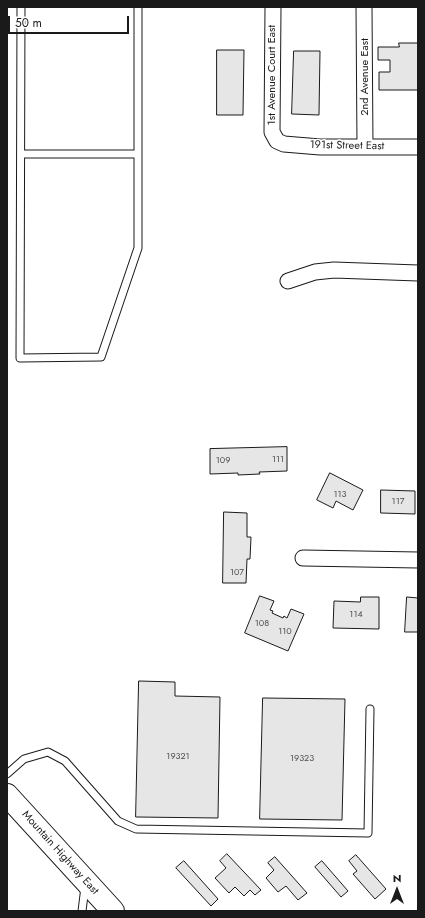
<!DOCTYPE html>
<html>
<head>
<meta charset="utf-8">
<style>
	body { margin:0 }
	#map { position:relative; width:425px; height:918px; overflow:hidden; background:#fff; font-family:Jost,sans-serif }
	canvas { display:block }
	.frame { position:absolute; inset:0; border:8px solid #1a1a1a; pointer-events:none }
	.north { position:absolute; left:377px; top:870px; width:40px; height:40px; -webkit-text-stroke:3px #fff; paint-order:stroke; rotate:0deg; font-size:11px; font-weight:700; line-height:16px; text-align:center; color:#1a1a1a }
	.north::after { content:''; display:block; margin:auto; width:14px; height:18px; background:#1a1a1a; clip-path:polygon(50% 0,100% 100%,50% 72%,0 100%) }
	.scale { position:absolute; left:8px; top:16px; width:121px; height:18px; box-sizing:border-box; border:2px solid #1a1a1a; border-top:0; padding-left:5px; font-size:12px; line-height:14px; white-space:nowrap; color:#1a1a1a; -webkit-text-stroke:3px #fff; paint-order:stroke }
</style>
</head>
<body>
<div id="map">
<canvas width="425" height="918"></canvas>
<div class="frame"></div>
<div class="north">N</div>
<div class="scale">50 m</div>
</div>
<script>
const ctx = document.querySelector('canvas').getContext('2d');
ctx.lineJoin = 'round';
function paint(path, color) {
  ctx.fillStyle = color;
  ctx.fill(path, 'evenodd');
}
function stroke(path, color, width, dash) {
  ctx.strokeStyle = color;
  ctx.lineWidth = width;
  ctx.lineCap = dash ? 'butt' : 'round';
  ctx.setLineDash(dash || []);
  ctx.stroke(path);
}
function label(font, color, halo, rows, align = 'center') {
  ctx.font = font + ' Jost,sans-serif';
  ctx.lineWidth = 3;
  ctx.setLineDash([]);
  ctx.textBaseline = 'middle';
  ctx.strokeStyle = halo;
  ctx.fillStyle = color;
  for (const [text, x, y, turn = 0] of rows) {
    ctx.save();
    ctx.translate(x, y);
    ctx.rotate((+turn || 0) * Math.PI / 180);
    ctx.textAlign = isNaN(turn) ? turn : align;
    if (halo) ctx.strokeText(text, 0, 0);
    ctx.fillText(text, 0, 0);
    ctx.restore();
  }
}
const building = new Path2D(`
	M399,43H418V90H379V72H390V60H378V47H399Z
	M217,50H244L243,115H217Z
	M294,51H320L319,115L292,114Z
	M287,447V471L259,472L260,474L238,475V473L210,474V449Z
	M330,473L363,490L353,510L336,501L333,508L317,500Z
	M381,490L415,491V514L381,513Z
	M224,512L247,513V537H251L250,559H247L246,583H223Z
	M260,596L274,601L270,610L273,611L272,613L283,618L284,616L287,618L291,609L304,614L288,651L245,633Z
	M361,597H379V629L333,628L334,601L360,602Z
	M407,597L418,598V632H405Z
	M139,681L175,682V696L220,697L218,818L136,817Z
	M263,698L345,699L342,820L260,819Z
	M227,854L261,890L255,895L250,890L244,896L235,887L229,893L215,878L226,868L220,861Z
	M356,855L386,889L375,899L353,874L357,871L349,861Z
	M275,857L307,893L298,900L286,886L278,892L266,878L274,870L268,863Z
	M184,861L218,899L211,906L176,868Z
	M322,861L348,891L341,897L315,867Z`);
paint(building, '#e6e6e6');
stroke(building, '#1a1a1a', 1);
const lane = new Path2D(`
	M21,7L20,358L101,357L138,248V7
	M21,154H138
	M7,774L24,759L48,752L65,761L118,821L136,829L368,833L370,709
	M82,911L85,887`);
const street = new Path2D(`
	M273,7L272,132L277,141L284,144L320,147H418
	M364,7L365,147
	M288,281L315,272L334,270L418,273
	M303,558L418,560`);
const primary = new Path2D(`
	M7,795L113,911`);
stroke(lane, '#1a1a1a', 9);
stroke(street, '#1a1a1a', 17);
stroke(primary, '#1a1a1a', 24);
stroke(lane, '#fff', 7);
stroke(street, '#fff', 15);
stroke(primary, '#fff', 22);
label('9px', '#4d4d4d', null, [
	["111",278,460],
	["109",223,461],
	["113",340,495],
	["117",398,502],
	["107",237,573],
	["114",356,615],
	["108",262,624],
	["110",285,632],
	["19321",178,757],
	["19323",302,759]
]);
label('11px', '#1a1a1a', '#fff', [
	["1st Avenue Court East",272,75,-90],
	["2nd Avenue East",365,77,-90],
	["191st Street East",347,146,1],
	["Mountain Highway East",60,853,48]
]);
</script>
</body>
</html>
